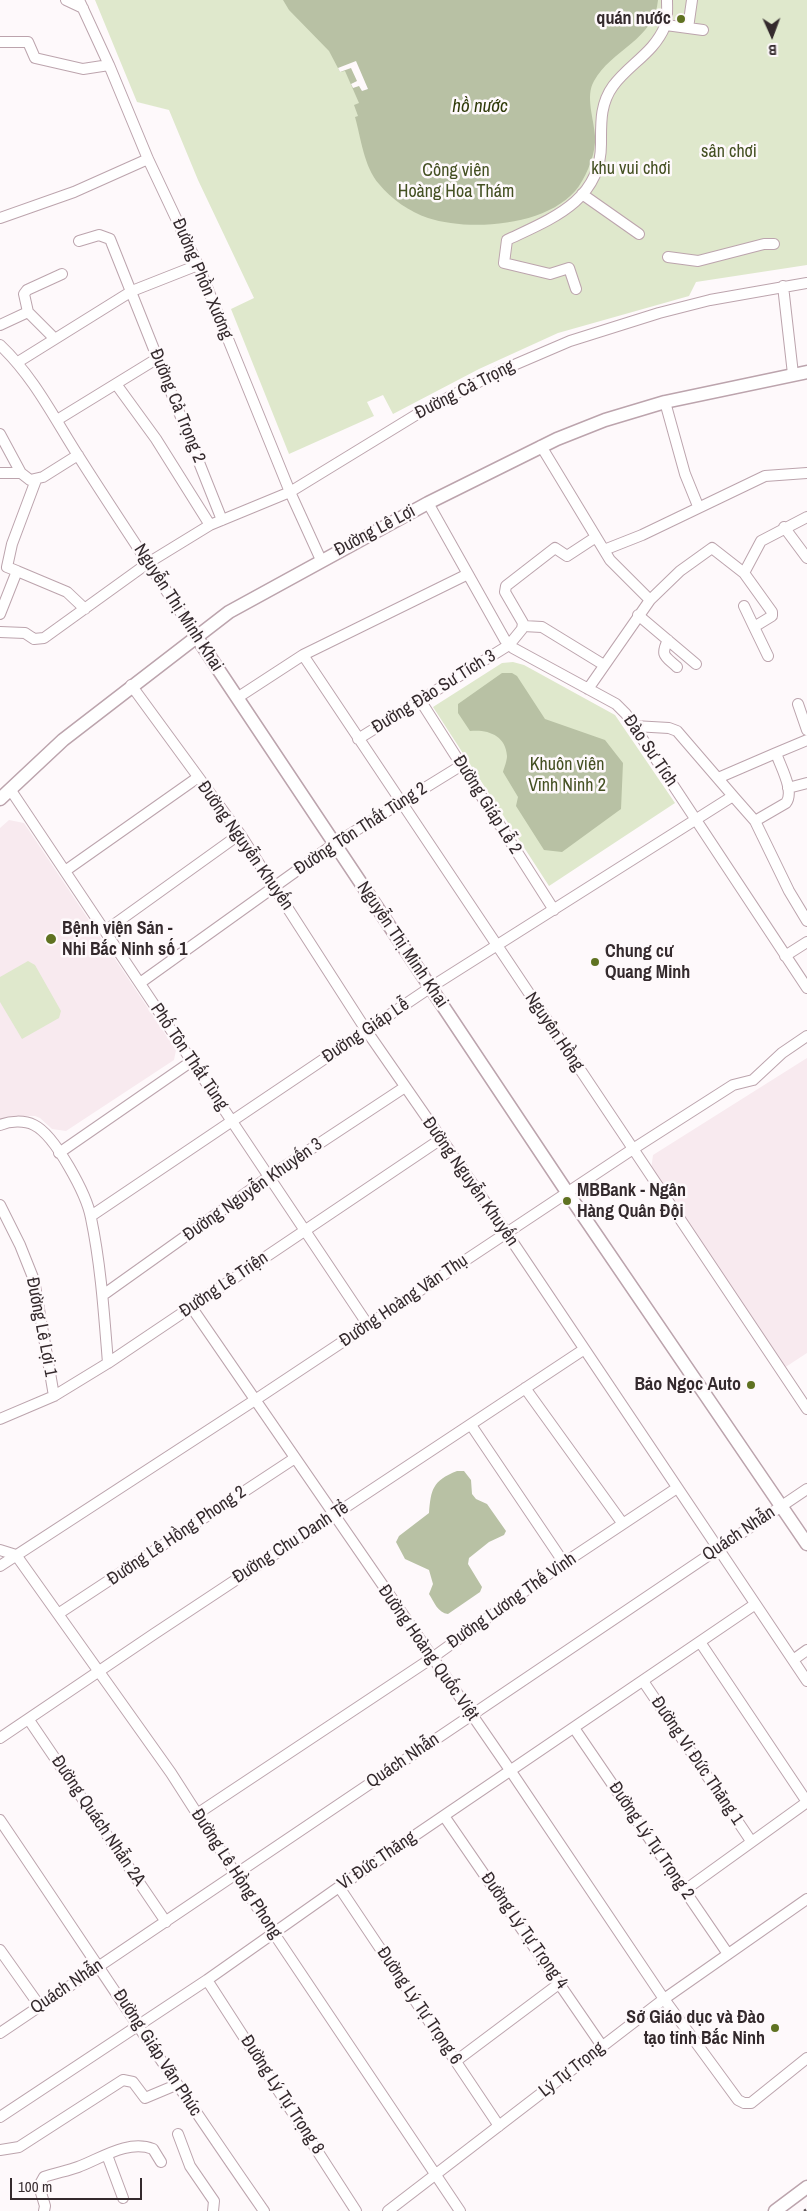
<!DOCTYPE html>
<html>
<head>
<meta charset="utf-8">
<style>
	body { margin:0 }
	#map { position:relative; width:807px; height:2211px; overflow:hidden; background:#fef9fb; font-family:"Archivo Narrow",sans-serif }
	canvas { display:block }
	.north { position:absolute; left:747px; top:10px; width:50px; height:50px; -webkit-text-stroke:4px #fef9fb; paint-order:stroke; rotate:178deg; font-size:14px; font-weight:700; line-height:20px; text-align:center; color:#342a2d }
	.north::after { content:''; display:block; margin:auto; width:18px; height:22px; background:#342a2d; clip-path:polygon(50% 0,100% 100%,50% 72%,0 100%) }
	.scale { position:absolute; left:10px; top:2178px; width:132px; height:22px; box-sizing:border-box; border:2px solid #342a2d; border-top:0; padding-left:6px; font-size:15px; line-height:18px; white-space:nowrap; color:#342a2d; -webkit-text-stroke:4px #fef9fb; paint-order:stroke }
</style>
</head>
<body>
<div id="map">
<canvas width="807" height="2211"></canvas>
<div class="north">B</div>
<div class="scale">100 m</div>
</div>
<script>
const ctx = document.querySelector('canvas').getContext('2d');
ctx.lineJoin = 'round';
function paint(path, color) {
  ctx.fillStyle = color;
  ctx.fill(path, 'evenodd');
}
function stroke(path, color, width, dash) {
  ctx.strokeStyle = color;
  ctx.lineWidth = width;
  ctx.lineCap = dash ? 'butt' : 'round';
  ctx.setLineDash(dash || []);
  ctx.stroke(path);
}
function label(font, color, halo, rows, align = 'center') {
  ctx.font = font + ' "Archivo Narrow",sans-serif';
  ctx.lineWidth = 5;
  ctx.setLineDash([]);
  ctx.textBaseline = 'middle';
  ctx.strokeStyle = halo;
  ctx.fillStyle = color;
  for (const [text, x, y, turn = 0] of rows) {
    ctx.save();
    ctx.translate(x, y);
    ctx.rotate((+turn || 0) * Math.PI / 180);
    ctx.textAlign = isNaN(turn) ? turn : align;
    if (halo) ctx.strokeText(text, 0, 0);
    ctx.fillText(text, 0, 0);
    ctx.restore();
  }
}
paint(new Path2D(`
	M9,820L24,823L176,1050L174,1060L66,1131L52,1129L40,1118L35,1116H15L0,1121V828Z
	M807,1058V1353L784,1368L651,1170L653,1155Z`), '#f8eaef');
paint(new Path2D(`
	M95,0H807V265L696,282L689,296L558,333L479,369L393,414L383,395L367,402L374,416L289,454L231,309L254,298L198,180L169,110L137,102Z
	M513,662L524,665L615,715L675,803L549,886L433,707L502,663Z
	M28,961L35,965L61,1011L59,1018L22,1039L0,1002V977Z`), '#dfe8cc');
paint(new Path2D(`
	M283,0H658C655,39 611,50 594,81C585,96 594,119 595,136C596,153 588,172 579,186C551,226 471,232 428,218C410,212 391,199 379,184C364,167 361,138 355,117L358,116L354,105L359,103L345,71L340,72L329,51L289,10Z
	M502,673H512L517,676L545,719L605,740L623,763L621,809L562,852L544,850L516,806L518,797L503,772C504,768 507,761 507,756C506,735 487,729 470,731L458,713V704Z
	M457,1471H464L471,1480L472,1494L476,1499L487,1504L506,1531L504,1535L489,1542L469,1558L468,1564L482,1587L480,1592L448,1614C438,1613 434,1602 429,1594L433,1584L429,1570L405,1559L396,1542L399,1536L429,1513C431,1490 432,1481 457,1471Z`), '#b8c1a4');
paint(new Path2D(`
	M356,61L368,89L362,91L359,86L353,88L351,84L357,81L351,68L340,72L338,68Z`), '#fef9fb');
const minor = new Path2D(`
	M66,0L83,8
	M79,0L109,65L148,159L198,265L290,492L321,560
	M666,19V25L703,30
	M688,28L692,0
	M0,42H28L35,58L83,69L109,65
	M582,194L639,234
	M0,218L74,192L148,159
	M79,241L99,235L110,239L222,520
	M668,257L698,261L764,244H774
	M783,286L793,374
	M576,289L569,268L550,274L504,263L507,240C551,219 601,201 601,144C601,123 600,104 613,86C629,64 654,53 665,26C668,19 667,8 667,0
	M0,325L28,312
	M55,339L28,312L24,294L27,290L62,274
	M0,345C34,377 54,418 79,457C117,517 157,576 196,636
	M18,362L132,291L198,265
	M116,384L156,439L210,525
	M665,402L685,474L698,506
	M57,420L158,358
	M0,434L21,473L30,480L43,477L78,455
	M541,446L610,560L650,600L680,571L712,548L744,573L761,541L807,517
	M0,473H21
	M428,503L505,640L513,648L616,704L626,714L807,988
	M784,527L807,558
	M604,550L642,535L765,476L807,473
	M17,571L67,592L85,609
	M744,573L772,612V616L754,627L768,656
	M744,606L754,627
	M0,614L17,571L7,567L12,544L36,480
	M638,615L696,664
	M523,626L542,627L604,665
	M0,632L25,633L34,639L44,638L148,563L210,525L290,492L424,410L500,371L570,341L659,313L710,300L807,283
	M668,640C660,656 665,656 677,667
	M303,655L807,1409
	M131,685L240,834L366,1030L506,1232L807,1681
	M588,689L650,600
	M237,698L303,655L468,574
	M420,700L554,910
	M798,704L807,730
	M358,739L509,645L522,629L523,623L505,592L506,586L555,548L567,556L596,537
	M776,753L807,740
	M718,778L776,753C780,766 795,791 786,803L755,821
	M788,788L807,783
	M10,789L368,1325
	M733,796L755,821L789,891L807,921
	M65,871L197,778
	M105,931L240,834
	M785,956L807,942
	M140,983L334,844L462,765
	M0,1125C10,1121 24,1120 34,1125C55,1135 87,1195 91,1218C101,1266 104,1314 108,1363
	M59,1153L192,1061
	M0,1205L20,1245L34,1280L54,1396
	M91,1216L431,987L733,796L677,731L669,728L634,726
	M103,1295L270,1176L405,1087
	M192,1308L510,1770L664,1999L738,2100L744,2103H751L807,2058
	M525,1388L623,1524
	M0,1419L54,1396L108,1363L441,1139
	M471,1425L564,1563
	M0,1550L16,1555L171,1773L273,1932L460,2211
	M0,1566L255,1400L633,1149L733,1085L753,1080L782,1053L807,1036
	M58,1614L295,1458
	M700,1642L807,1802
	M793,1660L807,1650
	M643,1681L751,1841
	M29,1720L166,1922
	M574,1728L728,1954
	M0,1738L154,1634L583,1350
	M197,1814L432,1658L564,1563L677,1488
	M444,1816L602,2046
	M0,1820C88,1950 174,2082 264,2211
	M339,1887L499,2126
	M685,1890L807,1802
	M0,1950L39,2005
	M207,1980L356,2211
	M0,2033L807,1489
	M456,2061L560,1983
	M0,2117L207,1980L339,1887L754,1605
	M178,2134L190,2166L214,2201L213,2211
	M0,2150L19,2147L123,2080L133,2082L145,2098L176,2085
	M107,2155L123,2198
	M44,2211L45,2206L39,2186L44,2177C55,2173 67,2171 78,2167C100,2159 128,2139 153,2149L161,2162
	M388,2211L664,1999L807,1899`);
const major = new Path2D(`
	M196,636L567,1192L807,1544
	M0,799L63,740L229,612L428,503L557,439L605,420L665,402L807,372
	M775,2211L807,2187`);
stroke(minor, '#bca4ad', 12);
stroke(major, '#bca4ad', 15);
stroke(minor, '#fff', 10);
stroke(major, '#fff', 12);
stroke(new Path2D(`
	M804,2211L807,2209`), '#5d5457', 2.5, [2.5, 5]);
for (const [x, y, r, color] of [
	[681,19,5,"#5f7221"],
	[51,939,6,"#5f7221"],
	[595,962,5,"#5f7221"],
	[567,1201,5,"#5f7221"],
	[751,1385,5,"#5f7221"],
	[775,2028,5,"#5f7221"]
]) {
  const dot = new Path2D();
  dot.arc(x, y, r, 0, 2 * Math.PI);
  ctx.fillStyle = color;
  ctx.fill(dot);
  stroke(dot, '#fef9fb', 2);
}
label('bold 18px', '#342a2d', '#fef9fb', [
	["quán nước",671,19],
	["Bệnh viện Sản -",62,929,"left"],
	["Nhi Bắc Ninh số 1",62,950,"left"],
	["Chung cư",605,952,"left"],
	["Quang Minh",605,973,"left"],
	["MBBank - Ngân",577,1191,"left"],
	["Hàng Quân Đội",577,1212,"left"],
	["Bảo Ngọc Auto",741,1385],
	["Sở Giáo dục và Đào",765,2018],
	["tạo tỉnh Bắc Ninh",765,2039]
], 'right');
label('18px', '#445022', '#fef9fb', [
	["sân chơi",729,152],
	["khu vui chơi",631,169],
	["Công viên",456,171],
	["Hoàng Hoa Thám",456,192],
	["Khuôn viên",567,765],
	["Vĩnh Ninh 2",567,786]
]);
label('18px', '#342a2d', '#fef9fb', [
	["Đường Phồn Xương",202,279,67],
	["Đường Cả Trọng",465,390,-27],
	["Đường Cả Trọng 2",177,406,68],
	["Đường Lê Lợi",375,531,-28],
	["Nguyễn Thị Minh Khai",178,608,57],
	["Đường Đào Sư Tích 3",434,692,-32],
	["Đào Sư Tích",650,751,56],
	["Đường Giáp Lễ 2",487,805,58],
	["Đường Tôn Thất Tùng 2",361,829,-33],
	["Đường Nguyễn Khuyến",245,846,55],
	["Nguyễn Thị Minh Khai",402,945,56],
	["Đường Giáp Lễ",366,1031,-34],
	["Nguyên Hồng",554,1032,56],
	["Phố Tôn Thất Tùng",189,1057,56],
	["Đường Nguyễn Khuyến",470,1182,55],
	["Đường Nguyễn Khuyến 3",253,1190,-35],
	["Đường Lê Triện",224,1285,-34],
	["Đường Hoàng Văn Thụ",404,1301,-34],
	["Đường Lê Lợi 1",41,1327,79],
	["Quách Nhẫn",739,1534,-34],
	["Đường Lê Hồng Phong 2",177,1536,-34],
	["Đường Chu Danh Tể",291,1543,-33],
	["Đường Lương Thế Vinh",512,1601,-35],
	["Đường Hoàng Quốc Việt",428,1653,55],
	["Quách Nhẫn",403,1761,-34],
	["Đường Vi Đức Thăng 1",697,1761,56],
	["Đường Quách Nhẫn 2A",98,1821,56],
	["Đường Lý Tự Trọng 2",651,1841,56],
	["Vi Đức Thăng",377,1861,-34],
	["Đường Lê Hồng Phong",236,1874,57],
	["Đường Lý Tự Trọng 4",524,1931,55],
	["Quách Nhẫn",67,1987,-34],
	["Đường Lý Tự Trọng 6",419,2006,56],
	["Đường Giáp Văn Phúc",157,2053,57],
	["Lý Tự Trọng",572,2070,-38],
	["Đường Lý Tự Trọng 8",282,2095,57]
]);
label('italic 19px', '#303b0a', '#fef9fb', [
	["hồ nước",480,107]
]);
</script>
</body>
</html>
